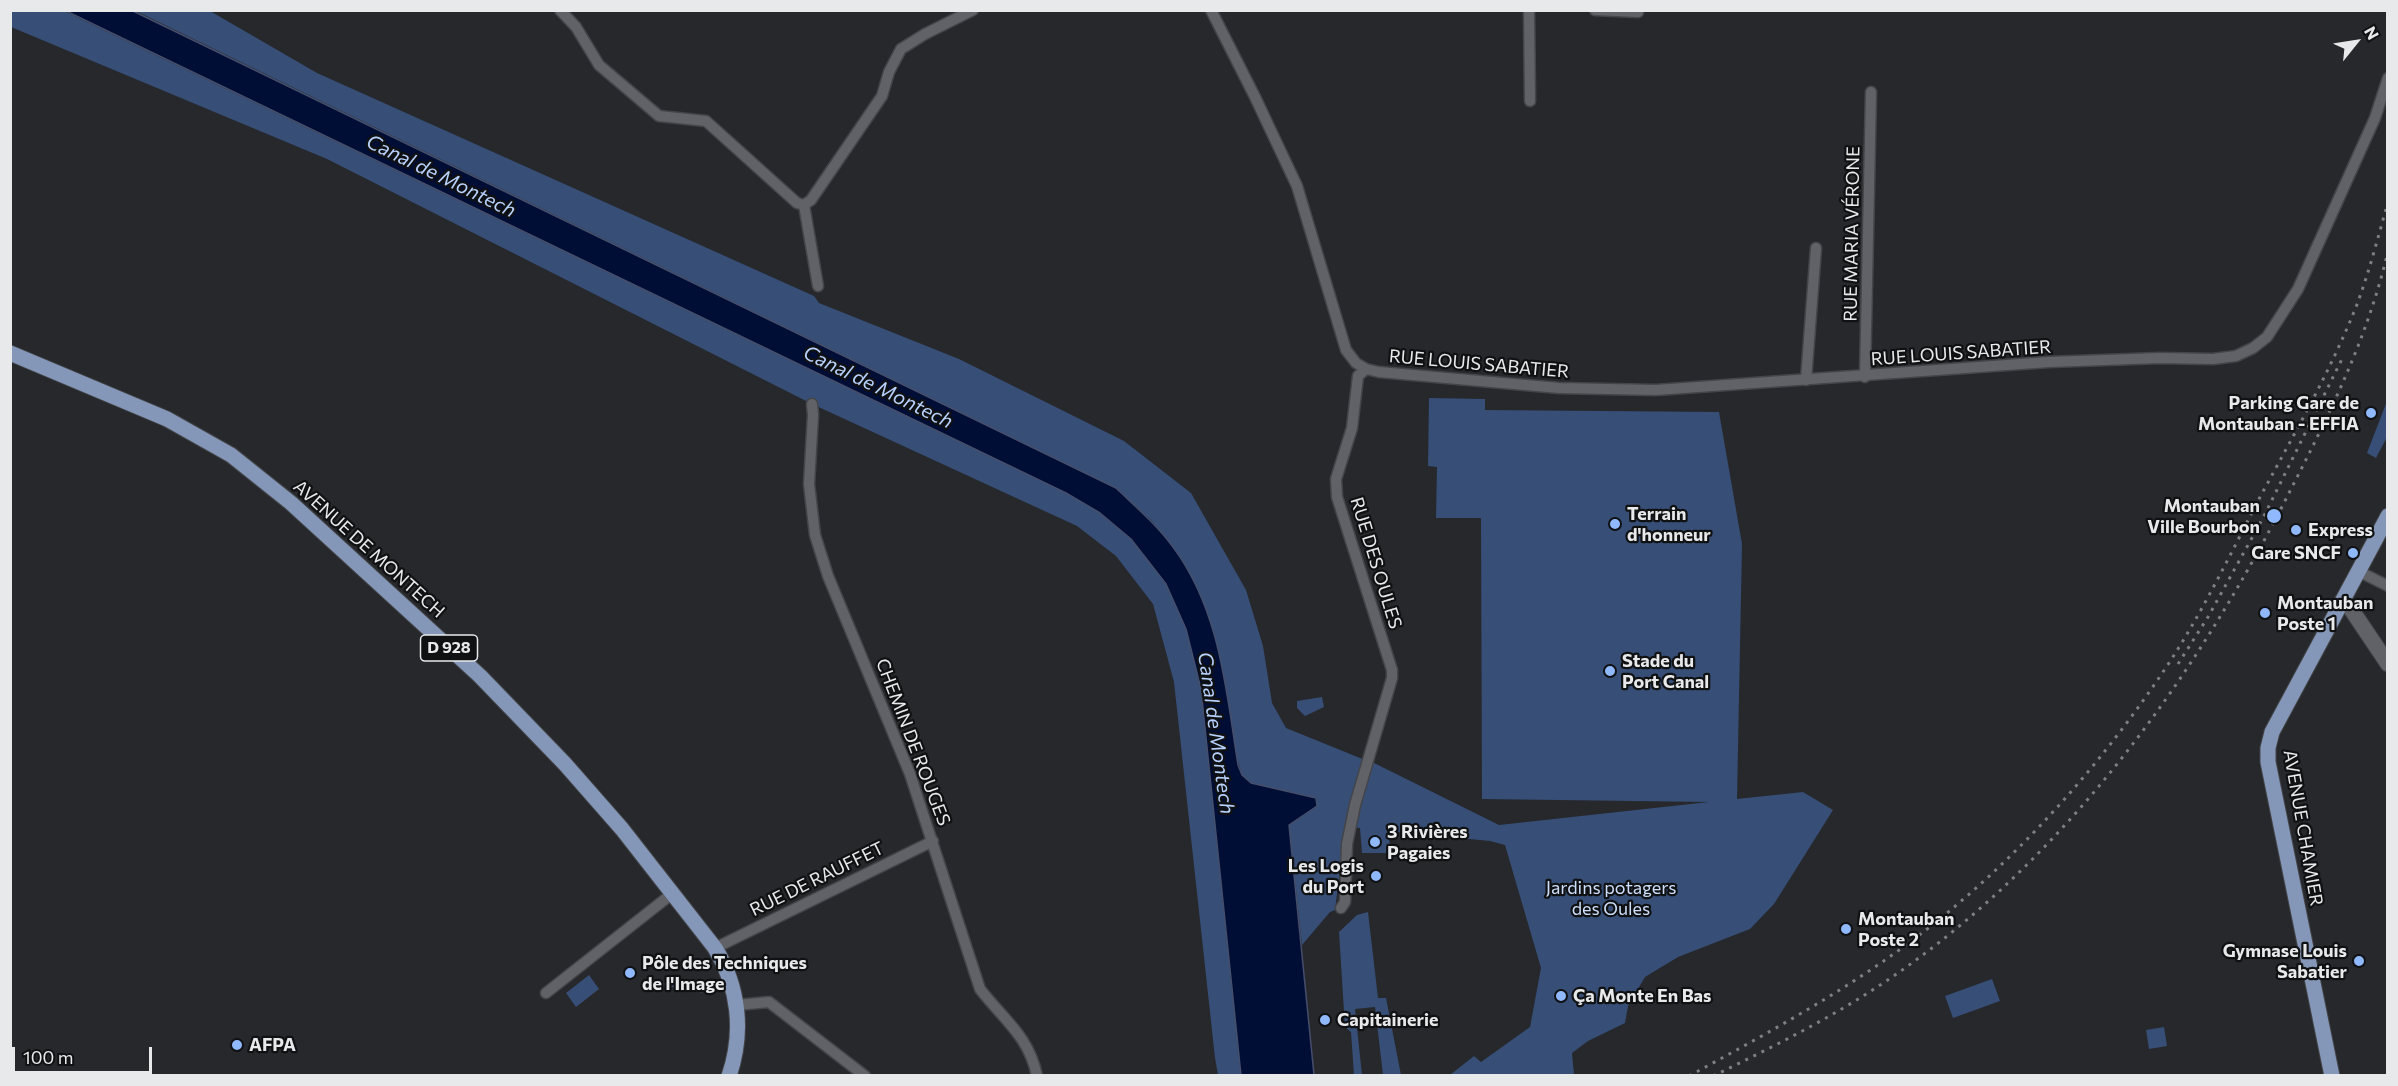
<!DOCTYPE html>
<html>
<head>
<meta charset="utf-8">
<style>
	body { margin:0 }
	#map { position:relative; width:2398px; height:1086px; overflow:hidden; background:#26282c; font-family:Commissioner,sans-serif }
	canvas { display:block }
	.frame { position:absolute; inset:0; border:12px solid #e7e9eb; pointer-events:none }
	.north { position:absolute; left:2326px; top:12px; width:60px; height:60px; -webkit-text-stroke:4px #101113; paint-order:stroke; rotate:60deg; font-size:16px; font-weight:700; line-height:24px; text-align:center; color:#e7e9eb }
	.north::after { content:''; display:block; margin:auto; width:21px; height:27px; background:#e7e9eb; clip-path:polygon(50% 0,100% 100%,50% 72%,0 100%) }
	.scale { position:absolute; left:12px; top:1047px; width:140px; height:27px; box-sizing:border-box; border:3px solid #e7e9eb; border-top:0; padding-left:8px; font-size:18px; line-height:21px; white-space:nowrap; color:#e7e9eb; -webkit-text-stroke:4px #101113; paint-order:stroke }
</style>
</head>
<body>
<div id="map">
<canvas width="2398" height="1086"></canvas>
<div class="frame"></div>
<div class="north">N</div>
<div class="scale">100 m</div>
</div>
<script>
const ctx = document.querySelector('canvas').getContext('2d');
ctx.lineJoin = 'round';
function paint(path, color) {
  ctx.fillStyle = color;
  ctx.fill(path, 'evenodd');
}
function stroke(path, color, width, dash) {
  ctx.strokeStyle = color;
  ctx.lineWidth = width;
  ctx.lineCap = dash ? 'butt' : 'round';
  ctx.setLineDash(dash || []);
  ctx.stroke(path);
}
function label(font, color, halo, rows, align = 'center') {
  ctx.font = font + ' Commissioner,sans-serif';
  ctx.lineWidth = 4.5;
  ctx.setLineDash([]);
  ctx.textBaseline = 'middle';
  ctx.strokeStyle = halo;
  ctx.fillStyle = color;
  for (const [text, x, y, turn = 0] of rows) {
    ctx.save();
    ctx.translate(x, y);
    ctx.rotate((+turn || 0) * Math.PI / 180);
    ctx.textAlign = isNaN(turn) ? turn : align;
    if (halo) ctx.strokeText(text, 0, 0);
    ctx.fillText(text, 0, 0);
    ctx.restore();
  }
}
paint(new Path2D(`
	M10,11H64L1066,493L1100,513L1131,539L1166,584L1186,629L1201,689L1241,1075H1218L1215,1058L1174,682L1153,604L1116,556L1077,526L812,404L327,159L11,27Z
	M136,11H210L317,73L814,296L819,303L959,359L1124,441L1191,493L1246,590L1263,646L1272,703L1286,728L1365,760L1344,838L1335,910L1330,912L1302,945L1289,825L1317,806L1316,798L1251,783L1242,775L1174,548L1151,520L1116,488Z
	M1429,398L1485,399V410L1719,412L1742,544L1737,799L1803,792L1833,810L1774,904L1750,929L1678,957L1645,977L1628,1006L1625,1023L1588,1041L1572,1053L1574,1075H1450L1474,1056L1481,1062L1530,1027L1541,968L1505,845L1490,841L1387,831L1392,853H1362L1360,828L1350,827L1368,760L1499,825L1709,802L1482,799L1481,518H1436L1437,467L1428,466Z
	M2387,401V437L2376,458L2367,453Z
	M1322,697L1324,707L1305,716L1297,708V701Z
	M1368,912L1378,998H1386L1401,1075H1383L1375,1007L1355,1009L1362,1075H1354L1351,1032L1345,1027L1339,932L1357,915Z
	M589,975L599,989L576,1007L566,993Z
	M1992,979L2000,1001L1953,1018L1945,996Z
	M2164,1027L2167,1046L2149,1049L2146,1030Z`), '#374e76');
const water = new Path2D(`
	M66,11H133L1116,488C1136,507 1157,525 1173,547C1220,610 1226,690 1238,765L1242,775L1251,783L1316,798L1317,806L1289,825L1314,1075H1241L1201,689L1186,629L1166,584L1131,539L1100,513L1066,493Z`);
paint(water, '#000d35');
stroke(water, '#454f6c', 1.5);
stroke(new Path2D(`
	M664,984L701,991L722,988`), '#454f6c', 3);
const street = new Path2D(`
	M560,10L576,27L599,65L659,116L706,121L797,203L804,205
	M1211,10L1255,97L1297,186L1346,350L1356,363L1366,369L1358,376L1352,428L1336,479L1337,497L1392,670V678L1355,805L1347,844L1345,902L1341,908
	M1529,10L1530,101
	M1595,10L1638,12
	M818,286L804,205L811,200L882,96L889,72L901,49L925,34L973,10
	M1366,369L1379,372L1559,388L1656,390L2049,362L2160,358L2213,359L2236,356L2253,348L2267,337L2298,289L2375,118L2388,78
	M1865,377L1871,92
	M1806,380L1816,248
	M812,404L813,415L809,484L815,535L828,576L910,774L980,989C1003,1019 1029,1036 1037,1076
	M2358,571L2388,586
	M715,948L933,841
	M546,993L673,893
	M737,1005L769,1002L865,1076`);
const secondary = new Path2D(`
	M2342,601L2349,606L2388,664`);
const primary = new Path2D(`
	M10,353L167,419L231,455L291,503L480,676L565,764L622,829L715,948C739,987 744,1032 729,1076
	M2332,1076L2268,762V748L2272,732L2388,516`);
stroke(street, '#434548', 13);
stroke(secondary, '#434548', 17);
stroke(primary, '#434548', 17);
stroke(street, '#606267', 10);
stroke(secondary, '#606267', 15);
stroke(primary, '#8597b9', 15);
stroke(new Path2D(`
	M2178,664L2208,617L2263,518L2344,355
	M1689,1076C1757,1039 1825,1002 1888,958C1998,881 2093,777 2167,666C2202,613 2230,555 2259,499C2293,436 2329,374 2356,307C2369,273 2378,237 2388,202
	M1713,1076C1779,1044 1845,1011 1905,968C2073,848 2198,673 2290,491C2330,413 2368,337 2388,251`), '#7d7f82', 3, [3, 6]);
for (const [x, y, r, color] of [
	[2371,413,6,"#90b8fd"],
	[2274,516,8,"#90b8fd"],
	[1615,524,6,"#90b8fd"],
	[2296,530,6,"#90b8fd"],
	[2353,553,6,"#90b8fd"],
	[2265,613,6,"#90b8fd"],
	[1610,671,6,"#90b8fd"],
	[1375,842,6,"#90b8fd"],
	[1376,876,6,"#90b8fd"],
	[1846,929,6,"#90b8fd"],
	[2359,961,6,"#90b8fd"],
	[630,973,6,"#90b8fd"],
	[1561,996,6,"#90b8fd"],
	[1325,1020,6,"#90b8fd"],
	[237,1045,6,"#90b8fd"]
]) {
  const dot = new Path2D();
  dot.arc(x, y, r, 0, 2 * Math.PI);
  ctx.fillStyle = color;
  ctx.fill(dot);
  stroke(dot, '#101113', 2);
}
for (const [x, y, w] of [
	[449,648,57]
]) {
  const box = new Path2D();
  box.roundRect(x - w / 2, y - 13, w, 26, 4.5);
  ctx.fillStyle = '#101113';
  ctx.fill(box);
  stroke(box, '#e7e9eb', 1.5);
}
label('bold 16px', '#e7e9eb', null, [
	["D 928",449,648]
]);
label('18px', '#e7e9eb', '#101113', [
	["RUE MARIA VÉRONE",1852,234,-89],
	["RUE LOUIS SABATIER",1961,353,-4],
	["RUE LOUIS SABATIER",1479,364,5],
	["AVENUE DE MONTECH",369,549,42],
	["RUE DES OULES",1376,563,73],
	["CHEMIN DE ROUGES",913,742,69],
	["AVENUE CHAMIER",2303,828,80],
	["RUE DE RAUFFET",817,879,-26]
]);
label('bold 18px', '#e7e9eb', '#101113', [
	["Parking Gare de",2359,403,"right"],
	["Montauban - EFFIA",2359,424,"right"],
	["Montauban",2260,506,"right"],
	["Ville Bourbon",2260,527,"right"],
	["Terrain",1627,514],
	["d'honneur",1627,535],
	["Express",2308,530],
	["Gare SNCF",2341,553,"right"],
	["Montauban",2277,603],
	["Poste 1",2277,624],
	["Stade du",1622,661],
	["Port Canal",1622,682],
	["3 Rivières",1387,832],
	["Pagaies",1387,853],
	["Les Logis",1364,866,"right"],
	["du Port",1364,887,"right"],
	["Montauban",1858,919],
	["Poste 2",1858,940],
	["Gymnase Louis",2347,951,"right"],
	["Sabatier",2347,972,"right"],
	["Pôle des Techniques",642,963],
	["de l'Image",642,984],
	["Ça Monte En Bas",1573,996],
	["Capitainerie",1337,1020],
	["AFPA",249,1045]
], 'left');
label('18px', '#cddffc', '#101113', [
	["Jardins potagers",1611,888],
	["des Oules",1611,909]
]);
label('italic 20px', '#b7d1fd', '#101113', [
	["Canal de Montech",441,176,26],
	["Canal de Montech",878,387,26],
	["Canal de Montech",1216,733,82]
]);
</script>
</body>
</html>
